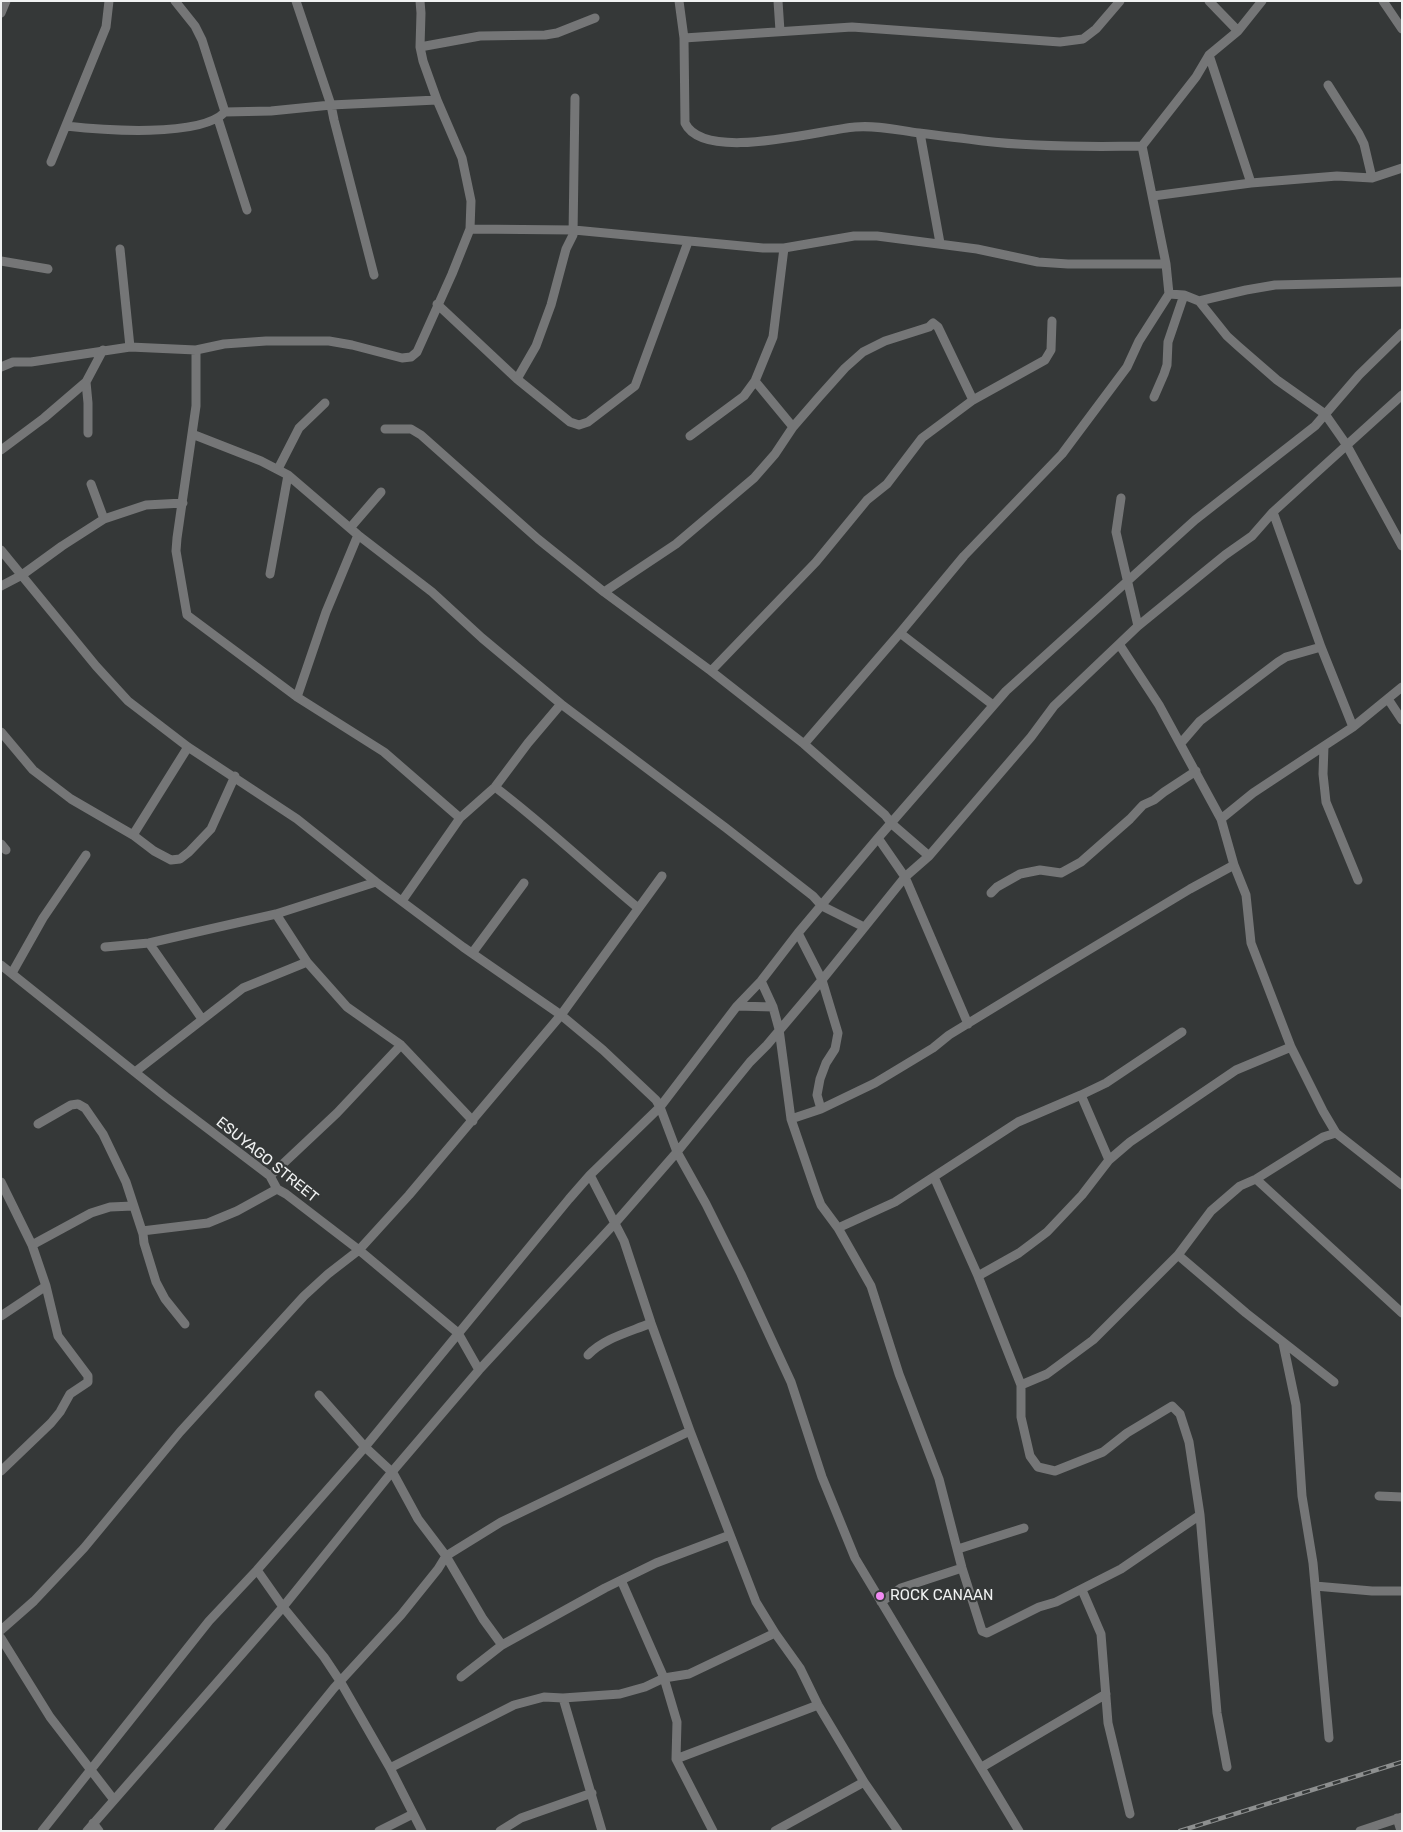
<!DOCTYPE html>
<html>
<head>
<meta charset="utf-8">
<style>
	body { margin:0 }
	#map { position:relative; width:1403px; height:1832px; overflow:hidden; background:#353838; font-family:Rubik,sans-serif }
	canvas { display:block }
	.frame { position:absolute; inset:0; border:2px solid #f0f2f2; pointer-events:none }
</style>
</head>
<body>
<div id="map">
<canvas width="1403" height="1832"></canvas>
<div class="frame"></div>
</div>
<script>
const ctx = document.querySelector('canvas').getContext('2d');
ctx.lineJoin = 'round';
function stroke(path, color, width, dash) {
  ctx.strokeStyle = color;
  ctx.lineWidth = width;
  ctx.lineCap = dash ? 'butt' : 'round';
  ctx.setLineDash(dash || []);
  ctx.stroke(path);
}
function label(font, color, halo, rows, align = 'center') {
  ctx.font = font + ' Rubik,sans-serif';
  ctx.lineWidth = 4.5;
  ctx.setLineDash([]);
  ctx.textBaseline = 'middle';
  ctx.strokeStyle = halo;
  ctx.fillStyle = color;
  for (const [text, x, y, turn = 0] of rows) {
    ctx.save();
    ctx.translate(x, y);
    ctx.rotate((+turn || 0) * Math.PI / 180);
    ctx.textAlign = isNaN(turn) ? turn : align;
    if (halo) ctx.strokeText(text, 0, 0);
    ctx.fillText(text, 0, 0);
    ctx.restore();
  }
}
stroke(new Path2D(`
	M175,1L195,26L202,40L225,112L271,111L331,105L334,120L374,275
	M296,1L331,105L437,100
	M679,1L684,38L685,123C704,163 819,130 855,127C876,125 897,130 919,133C940,136 961,138 983,141C1035,147 1088,147 1142,146L1196,77L1209,55L1238,31L1262,1
	M778,1L780,31
	M1209,1L1238,31
	M1383,1L1402,29
	M1,13L6,1
	M684,38L852,27L1060,42L1083,39L1096,29L1120,1
	M420,47L480,36L545,35L557,33L595,18
	M1209,55L1251,183
	M1328,85L1359,134L1364,144L1372,178
	M218,119L247,210
	M66,126C102,130 200,138 225,112
	M920,133L940,243
	M1142,146L1166,264L1169,294
	M51,162L106,27L109,1
	M1153,196L1251,183L1337,176L1372,178L1402,168
	M470,229L574,230L763,248H784L854,236H877L977,249L1038,262L1068,264H1166
	M120,249L130,347
	M1,261L48,269
	M1199,301L1227,336L1238,346L1277,380L1325,414L1346,444L1402,546
	M437,304L517,379L570,422L579,425L588,422L635,386L688,242
	M196,350V406L177,538L176,551L187,615L297,697L384,752L460,818
	M1,367L13,362H31L130,347L196,350L224,344L266,341H329L352,345L402,358L411,357L417,352L452,274L470,229L471,201L462,158L437,100L423,61L420,47L421,13L420,1
	M517,379L536,346L551,305L566,249L573,235L575,98
	M755,381L793,427
	M86,382L88,403V433
	M1154,397L1164,374L1167,365L1168,342L1184,295
	M385,429H411L421,435L538,539L604,592L711,671L804,744L885,815L892,824L929,856
	M192,434L261,461L288,475L358,535L432,592L482,638L561,704L726,828L813,896L822,906L864,927
	M690,436L744,396L755,381L773,337L784,248
	M1,450L44,418L86,382L103,350
	M278,469L299,428L325,403
	M91,484L104,519
	M1121,498L1116,532L1138,626
	M1273,512L1321,647L1353,727
	M350,528L381,492
	M1,550L96,666L128,701L188,747L297,819L376,882L463,947L561,1015L603,1050L656,1100L660,1107L677,1152L706,1204L741,1274L791,1382L822,1477L855,1558L1019,1831
	M270,574L288,475
	M1,586L22,575L62,546L104,519L146,505L183,503
	M604,592L676,544L754,478L775,454L793,427L819,397L845,368L863,352L885,341L929,327L933,323L938,327L973,400
	M900,633L993,705
	M1119,644L1159,705L1221,819
	M711,671L816,562L867,500L887,484L922,438L973,400L1045,360L1051,350L1052,321
	M297,697L326,612L358,535
	M1388,699L1402,720
	M1,732L33,770L71,799L133,835L154,851L171,860L180,859L189,852L211,829L235,776
	M1181,743L1200,721L1278,662L1286,657L1321,647
	M804,744L900,633L964,556L1062,454L1127,367L1139,341L1169,294L1184,295L1199,301L1246,290L1275,285L1402,282
	M1324,746L1253,793L1221,819L1234,865L1246,895L1251,943L1291,1047L1323,1111L1336,1133L1402,1185
	M495,787C545,825 590,868 638,908
	M133,835L188,747
	M878,838L905,877L968,1024
	M1,844L6,850
	M1358,880L1326,802L1323,774L1324,746L1353,727L1402,687
	M991,893L997,887L1020,874L1040,870L1061,873L1081,862L1130,819L1143,805L1154,800L1164,792L1196,771
	M402,901L460,818L495,787L528,743L561,704
	M276,914L307,962L347,1007L401,1045L473,1121
	M798,933L822,980L838,1033L835,1049L826,1063L820,1079L817,1095L821,1109
	M149,943L202,1019
	M105,947L149,943L210,929L276,914L376,882
	M473,952L524,883
	M1,965L166,1097L270,1176L277,1189L286,1194L359,1250L458,1333L479,1370
	M12,973L43,918L86,855
	M761,981L773,1007L779,1029L791,1119L816,1192L821,1205L838,1228L871,1286L899,1374L939,1479L962,1568L982,1631L987,1633L1039,1607L1056,1602L1121,1569L1200,1515
	M737,1006L773,1007
	M135,1072L243,988L307,962
	M1081,1095L1109,1160
	M791,1119L821,1109L875,1083L933,1048L949,1035L1049,974L1190,889L1234,865
	M38,1124L71,1105L78,1104L85,1108L103,1134L126,1182L143,1234L144,1243L156,1282L165,1299L185,1324
	M590,1175L624,1241L651,1323L690,1431L756,1602L775,1633L800,1668L818,1705L864,1782L898,1831
	M270,1176L337,1113L401,1045
	M934,1177L978,1276L1021,1385V1417L1030,1456L1038,1467L1055,1471L1103,1452L1127,1433L1172,1406L1180,1414L1189,1442L1200,1515L1217,1713L1227,1767
	M1256,1179L1402,1313
	M1,1182L32,1245L46,1286L58,1336L88,1376V1382L70,1394L60,1412L51,1423L1,1471
	M838,1228L895,1202L1018,1122L1081,1095L1106,1083L1182,1032
	M142,1231L208,1223L237,1211L277,1189
	M32,1245L91,1213L110,1207L133,1206
	M1178,1255L1246,1313L1334,1382
	M978,1276L1019,1253L1047,1232L1082,1195L1109,1160L1130,1142L1236,1070L1291,1047
	M1,1316L46,1286
	M1283,1343L1296,1405L1302,1496L1313,1563L1329,1738
	M588,1355C604,1338 630,1332 651,1323
	M1021,1385L1047,1374L1093,1340L1178,1255L1211,1211L1240,1186L1256,1179L1323,1137L1336,1133
	M319,1395L365,1447L393,1473L418,1519L446,1556L483,1619L502,1645L605,1588L656,1563L730,1535
	M1379,1496L1402,1497
	M958,1549L1024,1528
	M257,1570L283,1607L324,1657L340,1681L390,1768L422,1831
	M621,1580L664,1678L677,1722L676,1759L713,1831
	M1315,1586L1372,1591H1402
	M1082,1590L1101,1634L1108,1723L1130,1814
	M881,1602L901,1588L962,1568
	M1,1630L34,1601L84,1548L180,1432L304,1296L328,1274L359,1250L409,1195L561,1015L662,876
	M1,1638L50,1717L114,1800
	M461,1677L502,1645
	M563,1698L602,1831
	M676,1759L818,1705
	M982,1767L1106,1694
	M390,1768L514,1705L544,1697L563,1698L620,1694L645,1687L664,1678L689,1674L775,1633
	M1397,1818L1401,1831
	M93,1823L99,1831
	M42,1831L209,1621L257,1570L365,1447L569,1199L590,1175L660,1107L737,1006L761,981L798,933L878,838L1006,691L1195,520L1315,426L1359,375L1402,333
	M87,1831L283,1607L391,1473L479,1370L616,1222L677,1152L750,1062L767,1045L822,980L905,877L929,856L1031,737L1054,706L1138,626L1225,555L1252,536L1273,512L1402,395
	M218,1831L334,1688L401,1615L438,1569L446,1556L501,1522L690,1431
	M379,1831L413,1814
	M500,1831L521,1818L592,1793
	M775,1831L864,1782
	M1360,1831L1402,1817`), '#757677', 9);
const rail = new Path2D(`
	M1180,1831L1402,1762`);
stroke(rail, '#8d8f8f', 4.5);
stroke(rail, '#353838', 2.5, [8]);
for (const [x, y, r, color] of [
	[880,1596,5,"#f28af3"]
]) {
  const dot = new Path2D();
  dot.arc(x, y, r, 0, 2 * Math.PI);
  ctx.fillStyle = color;
  ctx.fill(dot);
  stroke(dot, '#353838', 2);
}
label('15px', '#f0f2f2', '#353838', [
	["ESUYAGO STREET",267,1160,39]
]);
label('15px', '#f0f2f2', '#353838', [
	["ROCK CANAAN",890,1596]
], 'left');
</script>
</body>
</html>
